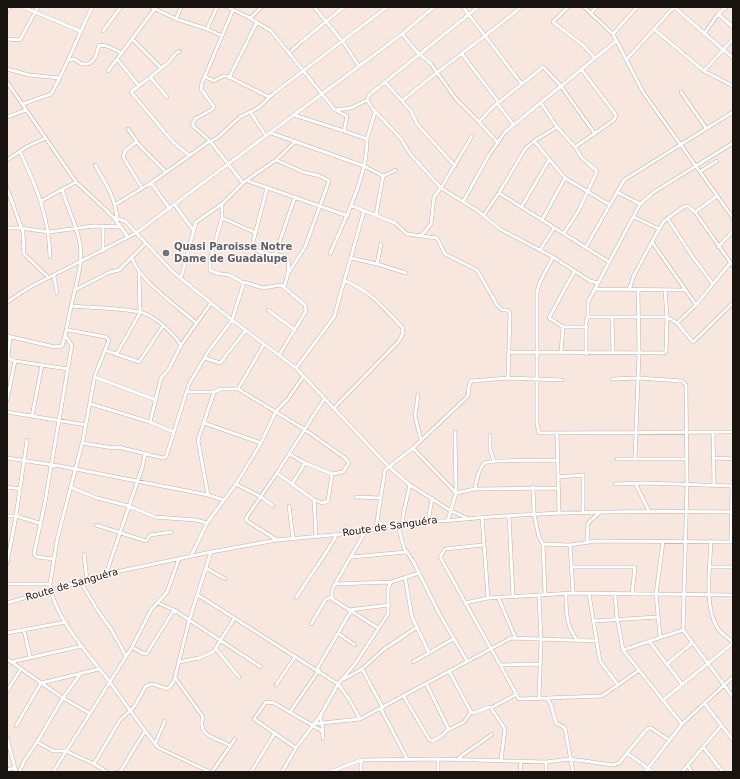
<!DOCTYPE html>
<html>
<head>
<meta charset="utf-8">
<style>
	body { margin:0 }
	#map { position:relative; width:740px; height:779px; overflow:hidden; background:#f8e7de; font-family:"DejaVu Sans",sans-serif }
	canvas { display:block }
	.frame { position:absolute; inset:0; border:8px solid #1a1411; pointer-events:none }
</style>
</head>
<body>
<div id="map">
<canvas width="740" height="779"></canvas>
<div class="frame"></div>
</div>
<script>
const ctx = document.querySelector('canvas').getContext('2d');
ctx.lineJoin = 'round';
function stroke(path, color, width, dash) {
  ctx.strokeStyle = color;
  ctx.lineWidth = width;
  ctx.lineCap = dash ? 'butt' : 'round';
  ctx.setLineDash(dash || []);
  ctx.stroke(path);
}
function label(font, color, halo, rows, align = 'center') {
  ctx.font = font + ' "DejaVu Sans",sans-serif';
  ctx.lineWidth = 3;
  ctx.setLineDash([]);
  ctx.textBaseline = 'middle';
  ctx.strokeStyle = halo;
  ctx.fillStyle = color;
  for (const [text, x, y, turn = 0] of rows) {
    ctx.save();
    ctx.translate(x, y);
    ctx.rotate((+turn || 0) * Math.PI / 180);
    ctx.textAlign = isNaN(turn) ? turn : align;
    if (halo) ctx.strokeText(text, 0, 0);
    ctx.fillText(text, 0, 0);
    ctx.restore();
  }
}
const minor = new Path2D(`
	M23,7L80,31
	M151,7L176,19L207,29L222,36
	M227,7L248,17L271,31L335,110L351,108L367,100L375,112L367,139
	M314,7L343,42L359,66
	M463,7L521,83
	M568,7L553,22L584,46L595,58
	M584,7L613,34L643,92L733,218
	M674,7L733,58
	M233,10L202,83L201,89L214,107L213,109L195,119L192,125L210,141L243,183
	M7,11L9,7
	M591,13L596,7
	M718,14L733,27
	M250,18L262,7
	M176,19L181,7
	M207,29L217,7
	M654,29L704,71L733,86
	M103,31L121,7
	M402,34L417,52L431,64L456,99L479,122
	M613,34L637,7
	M704,34L718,14L726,7
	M7,39L20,40L38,7
	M132,39L161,68
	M180,51L175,54L168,63L131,92L173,142L190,156
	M289,53L301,42L344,7
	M462,54L497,100V103L513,124
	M117,59L139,86
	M69,60L74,59L82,64H89L95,58L99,45L107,46L122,53
	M626,60L674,7
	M7,69L29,75L60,78
	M108,71L156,7
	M704,71L733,39
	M204,76L214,81L223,76H227L269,97
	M151,78L167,97
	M229,78L257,22
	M7,82L76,182L105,209L113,217L125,221L173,272L232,320L296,368L389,467L410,485L451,511L467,518
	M385,82L411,111L417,124L455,166
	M681,92L706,128
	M367,100L369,95L478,7
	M402,101C440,68 482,40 521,7
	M541,103L557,127L575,147L582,158L597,171L579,210L564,233
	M23,104L51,94C67,66 78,36 92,7
	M374,110L401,139L411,155L441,188L478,211L500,229L553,257L590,281L598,283
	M251,113L266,136
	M294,115L344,131
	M7,117L26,110
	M128,129L140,146L166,172
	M271,133L364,166L383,176L396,170
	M534,141L565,178L610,205
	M136,142L125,151L123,157L142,188
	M498,143L479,122L493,107L543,67L561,86L595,134
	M575,147L614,120L616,115L581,69
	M20,152C37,188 49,217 50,257
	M7,160L28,146L46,138
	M276,160L303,172L320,176L329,181L305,247L289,272
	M95,165C106,184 115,197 117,218
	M701,171L717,161
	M248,181L348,216
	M7,188L23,232L24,254L49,278
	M267,188L252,246C268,265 301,238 284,287
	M617,192L640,204
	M499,193L609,262
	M41,201L76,182
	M463,202L489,155L505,132L616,41
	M116,204L151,183
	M175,205L193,230
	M352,206L395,223L407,234L437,238L445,254L477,270L497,305L502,310H508L510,314L508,378
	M522,206L549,160
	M170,209L151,183L207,143L217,138L240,117L258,108L274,93L387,7
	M695,212L733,266
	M376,215L383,176
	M483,216L499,193L525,149L534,141L557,127
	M634,217L659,229
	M114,218L128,237
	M222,218L254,232
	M668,219L692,256L713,284
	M542,220L565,178
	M103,226V251
	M7,228H20L49,232L94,226L120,227
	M422,235L431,224L434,197L441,188L472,136
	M652,242L696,305
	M381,244L377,264L406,273
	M586,247L624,180L733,112
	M718,247L733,231
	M540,250L554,228
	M330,254C344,220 368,176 367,139L344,131L347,116L337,111
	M275,255L295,197
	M132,257C136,278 180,308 196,323
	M553,257L540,282L537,292V424L539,433L733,432
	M351,258L377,264
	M574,272L549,318L563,327H587
	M54,276L57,293
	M181,278L196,222L222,204
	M243,283C239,280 234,277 229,275C221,273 216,275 210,270V260L222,218V204L244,182L276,160L295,142
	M595,289L684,290
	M75,290L110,272L119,270L146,243
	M629,290L634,275L659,229L664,221L685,206H688L695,212L717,196
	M7,302L30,287L136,233L402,34L434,7
	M72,306C89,308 132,308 146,314C159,320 173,333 181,345
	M268,310L295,330
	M588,317H667L677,323L693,342L733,303
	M612,317L613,352
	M677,323L696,305L730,263
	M68,330L106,337L109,340L95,375L83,440L57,540L50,584C53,615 87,653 106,677C122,699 138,722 155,744L159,748L210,772
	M7,336L55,347L62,346C67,330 69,314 73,298C77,281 83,262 80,244C77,225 67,208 62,189
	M105,350L139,362L163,326
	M509,352L664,353L666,351L667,317L665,290
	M561,352L563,327
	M586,354V321L588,317V302L640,204L654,192L733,143
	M116,355L140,313L139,272
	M7,358L15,361L68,369
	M8,358L10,337
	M205,358L220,363L246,330
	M296,368L334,317L364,211
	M95,377L156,400
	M612,379L638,378L682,381L686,385L687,485L683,630L733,697
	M238,389L264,344
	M186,392H214
	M418,395L415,416L421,440
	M7,400L15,361
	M91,404L150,422L174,432
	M333,409L399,341L403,333L402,327C383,307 370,291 345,281
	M7,412L86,425
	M32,416L42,365
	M150,422L161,378L169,369L181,345L211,303
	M204,423L261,443
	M713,432L714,486
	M557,434L559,513
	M490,435V449L494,461
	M82,443L113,448L118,447L163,458L166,457L189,384L208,352L232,320L244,282L263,288L281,285L305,305L306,311L279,355
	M413,448L456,493L475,489L558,488
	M289,454L305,463L332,474
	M7,458L60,466L208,495
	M635,458L639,353L638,290
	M714,458L733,459
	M617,459H686
	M558,477L583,475V512
	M635,483L649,511
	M236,484L261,497L273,506
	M292,484L305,463
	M615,484L645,483L733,486
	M7,487L20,489
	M70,487L97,498L129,506L155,517L196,520L207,523
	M533,487L534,514L539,537L543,544L545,594
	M475,489C476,482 479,468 485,463C488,460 548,460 557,460
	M356,497L381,498
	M223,500L208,495L198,440L214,392L221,389H238L304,429L345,458L349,463L343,472L332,474L328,501L323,503L314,500L277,473
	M314,500L316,536
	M289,506L293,538
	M7,516H16L39,523
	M509,516L513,596
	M482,517L488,598
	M448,520L456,493L455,432
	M428,522L432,498
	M96,525L146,541L150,535L172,532
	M402,525L404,510L410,485
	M398,526L404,548L413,561L440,615L467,661
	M376,528L385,470L413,448L468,396L469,386L471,381L508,378L562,380
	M365,532L335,584L332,591V599L378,628
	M277,540L247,521L246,518L277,473L324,399
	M587,541L588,523L600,512
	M711,541C710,567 704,605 717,627C720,633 728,638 733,642
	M731,542L732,486
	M543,544L570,545L596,541L733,542
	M483,545L445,549L440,557L519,699L602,696L638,671
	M570,545L573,593
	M84,554L87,580
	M191,556L207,523L236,484L261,443L276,411L287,400L303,377
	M352,557L406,552
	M54,559L37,557L34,554L45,502L71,350L72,346L65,335
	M7,563L16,516L27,440
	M572,567H635L632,594
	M710,567H733
	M206,568L225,579
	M106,574L142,468L145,454
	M405,577L412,617L429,653
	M80,581L98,611L111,629L126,656
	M7,584H50
	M335,584L391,582L419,573
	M566,594C566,612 566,627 578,641
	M589,594L600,661L618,685
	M198,595L338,684L349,699L360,719
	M615,595L617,618L623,650L682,724
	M498,597L515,637
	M296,598C309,576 325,557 337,534
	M7,603L106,574L211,552L277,540L365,532C392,522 425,522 454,520C547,511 640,511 733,512
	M158,603L174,610L261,667
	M465,603L488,598L573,593L733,595
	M349,610L389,605
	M593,621L658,617
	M311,624L326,599L332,597
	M24,630L30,657
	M7,633L66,622
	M339,634L355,645
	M660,636L656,594L663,542
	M649,641L682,684
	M132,647L144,654L147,653L174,610
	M216,649L239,677
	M623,650L683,630
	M7,659L63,698L89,713
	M11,662L82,646
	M179,662L199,658L213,652L234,619
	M413,662L453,639
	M667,664L692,643
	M500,665L539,664
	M317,669L351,611
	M362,669L383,708
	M449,671L471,712L474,713L489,707L491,708L505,729L501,760
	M176,679L203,717C196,737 219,738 230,746
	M344,679L362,669L383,650L417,627
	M276,685L295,657
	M7,691L21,669
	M404,697L429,739L432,741C437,739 446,734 448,728L426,683
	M547,698L551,705L556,723L565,728L573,772
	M539,699L541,640L539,596
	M662,701L733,643
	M704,703L733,740
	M491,708L517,694
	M381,709L407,759
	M290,712L319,670
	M320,716L322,724L323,739
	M313,724L360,719L511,638L597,641
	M16,726L41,683L99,669
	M448,730L464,722L471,712
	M7,738L16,772
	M37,742L63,698L81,673
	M155,744L165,721
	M703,747L723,772
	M296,748L254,719L266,702L274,703L322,731
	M627,753L648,728H651L669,740
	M438,759V772
	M458,759C468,749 481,744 492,734
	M361,760V772
	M94,764L120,720L134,707L146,686L152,684L168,689L174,681L189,621L211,552
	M687,765L692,772
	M7,770L14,768
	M19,772L25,760L37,742L53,751H66L94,764L107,772
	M53,772L132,647L151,610L167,592L179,559
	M117,772H120L145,731
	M212,772L235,739
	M251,772L275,733
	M282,772L296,748L320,716L338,684L355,664L388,614V588L391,582
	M330,772L361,760L438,759L546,762L570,759L613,765L619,763L627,753L653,772
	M520,772L521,762
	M546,772V762
	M645,772L682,724L733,677
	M682,772L721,726`);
stroke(minor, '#c1b1a8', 4);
stroke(minor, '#fff', 3);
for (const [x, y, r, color] of [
	[166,253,4,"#6b7280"]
]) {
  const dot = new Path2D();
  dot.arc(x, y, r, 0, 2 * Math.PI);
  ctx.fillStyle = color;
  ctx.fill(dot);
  stroke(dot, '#fef7f3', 1.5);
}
label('bold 10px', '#5b616d', '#fef7f3', [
	["Quasi Paroisse Notre",174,247],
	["Dame de Guadalupe",174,259]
], 'left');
label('10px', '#1a1411', '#fef7f3', [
	["Route de Sanguéra",390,527,-8],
	["Route de Sanguéra",72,585,-16]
]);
</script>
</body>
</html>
